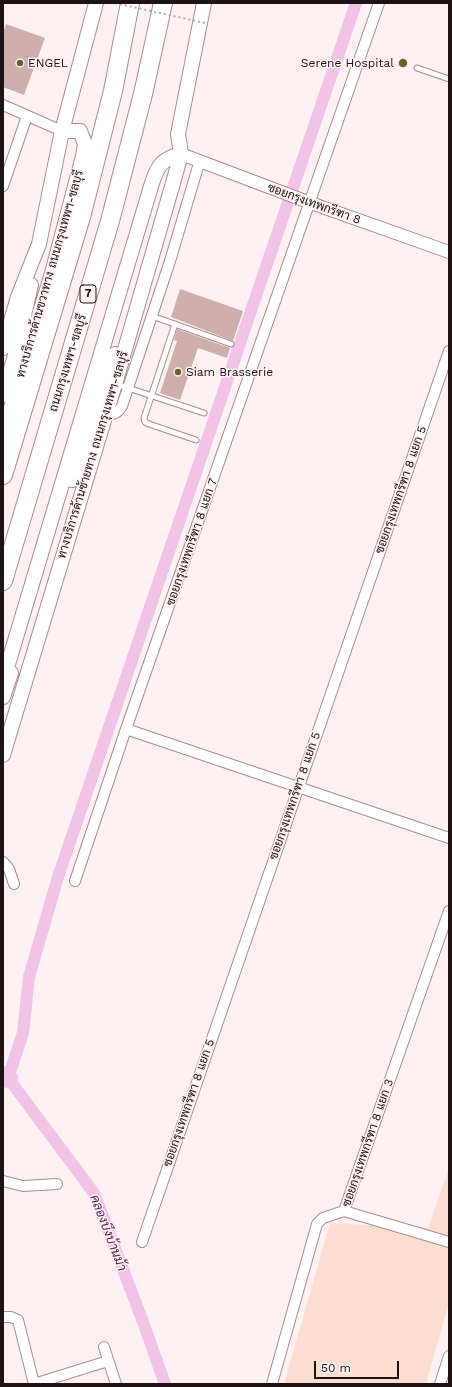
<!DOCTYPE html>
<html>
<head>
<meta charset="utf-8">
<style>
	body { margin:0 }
	#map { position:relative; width:452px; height:1387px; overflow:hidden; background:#fff1f2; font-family:"Work Sans",sans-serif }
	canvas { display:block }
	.frame { position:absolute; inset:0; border:4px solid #1e1314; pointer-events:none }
	.scale { position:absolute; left:314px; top:1361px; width:85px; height:18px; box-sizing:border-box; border:2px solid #1e1314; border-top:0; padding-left:5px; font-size:12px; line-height:14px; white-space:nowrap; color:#1e1314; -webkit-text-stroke:3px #fff1f2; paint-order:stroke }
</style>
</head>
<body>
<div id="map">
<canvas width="452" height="1387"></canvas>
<div class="frame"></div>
<div class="scale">50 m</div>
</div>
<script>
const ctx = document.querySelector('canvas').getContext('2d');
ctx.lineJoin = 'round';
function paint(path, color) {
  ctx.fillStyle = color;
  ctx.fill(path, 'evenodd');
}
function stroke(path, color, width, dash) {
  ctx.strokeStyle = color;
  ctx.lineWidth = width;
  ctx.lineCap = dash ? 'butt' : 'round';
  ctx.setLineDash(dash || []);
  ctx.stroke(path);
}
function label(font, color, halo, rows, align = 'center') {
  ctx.font = font + ' "Work Sans",Sarabun,sans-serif';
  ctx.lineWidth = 3;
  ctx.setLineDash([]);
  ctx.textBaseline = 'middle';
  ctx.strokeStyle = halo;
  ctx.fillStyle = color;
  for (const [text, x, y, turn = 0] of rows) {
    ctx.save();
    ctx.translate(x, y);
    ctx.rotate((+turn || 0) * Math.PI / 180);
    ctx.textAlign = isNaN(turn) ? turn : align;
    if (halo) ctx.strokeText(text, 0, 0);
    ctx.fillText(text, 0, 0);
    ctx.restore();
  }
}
paint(new Path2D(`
	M449,1168V1303L426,1384H284L330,1223L428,1228Z`), '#fbdecf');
stroke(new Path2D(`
	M165,1384L143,1322L94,1193L8,1078L23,1033L29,977L58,877L356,3`), '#f0c3e7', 12);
stroke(new Path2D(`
	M3,1076L8,1078`), '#f0c3e7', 20);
paint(new Path2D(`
	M6,24L45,38L24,95L3,87V33Z
	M180,289L243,311L233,341L171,317Z
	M177,329L230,348L227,358L198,348L180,400L160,393L177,341L174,340Z`), '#cfafa9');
const service = new Path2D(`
	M417,68L449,79
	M152,316L231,344
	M175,324L144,418L145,422L149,424L196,440
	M116,384L204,413`);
const minor = new Path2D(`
	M3,105L62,131
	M3,186L27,116
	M106,414C114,415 118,413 122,406L170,261L200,160
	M126,729L449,838
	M3,862L9,869L14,884
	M75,881L126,729L379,3
	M3,1181L23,1186L57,1184
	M344,1211L449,1242
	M142,1242L449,351
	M3,1317H11L18,1320L34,1384
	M104,1347L116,1384
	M34,1384L108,1361
	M272,1384L317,1224L323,1218L344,1211L449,911
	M440,1384L449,1356`);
const tertiary = new Path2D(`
	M181,154L308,202L449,252`);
const secondary = new Path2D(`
	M3,348L18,297L39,244L62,131L96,3
	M3,395L14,359L31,285
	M3,434L52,273L83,156L85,144L80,131H62
	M72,480L106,377L115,354
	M3,681L152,183C158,165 162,159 181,154
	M3,697L11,673
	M3,755L115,384L175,176L181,154L178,134L204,3`);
const motorway = new Path2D(`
	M3,475L81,217L113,91L130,3
	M3,581L110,221L143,94L163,3`);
stroke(service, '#ab8c8f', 7);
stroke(minor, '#ab8c8f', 12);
stroke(tertiary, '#ab8c8f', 14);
stroke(secondary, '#ab8c8f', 16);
stroke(motorway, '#ab8c8f', 20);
stroke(service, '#fff', 5);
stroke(minor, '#fff', 10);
stroke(tertiary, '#fff', 12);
stroke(secondary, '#fff', 14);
stroke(motorway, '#fff', 18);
stroke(new Path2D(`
	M115,3L205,23`), '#b7aaab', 2, [2, 3]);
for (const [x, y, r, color] of [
	[20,63,4,"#64612e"],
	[403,63,5,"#64612e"],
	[178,372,4,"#64612e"]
]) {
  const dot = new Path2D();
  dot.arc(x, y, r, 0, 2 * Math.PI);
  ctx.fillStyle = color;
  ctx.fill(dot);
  stroke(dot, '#fff1f2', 1.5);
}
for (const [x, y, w] of [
	[88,294,16]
]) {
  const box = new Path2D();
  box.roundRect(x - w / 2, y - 9, w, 18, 3);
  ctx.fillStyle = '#fff1f2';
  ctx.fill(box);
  stroke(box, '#1e1314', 1);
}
label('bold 11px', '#1e1314', null, [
	["7",88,294]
]);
label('12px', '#1e1314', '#fff1f2', [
	["ENGEL",28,63],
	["Serene Hospital",394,63,"right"],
	["Siam Brasserie",186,372]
], 'left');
label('12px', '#1e1314', '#fff1f2', [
	["ซอยกรุงเทพกรีฑา 8",314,204,20],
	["ทางบริการด้านขวาทาง ถนนกรุงเทพฯ-ชลบุรี",50,274,-74],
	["ถนนกรุงเทพฯ-ชลบุรี",68,363,-73],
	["ทางบริการด้านซ้ายทาง ถนนกรุงเทพฯ-ชลบุรี",93,455,-73],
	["ซอยกรุงเทพกรีฑา 8 แยก 5",401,490,-71],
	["ซอยกรุงเทพกรีฑา 8 แยก 7",192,542,-71],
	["ซอยกรุงเทพกรีฑา 8 แยก 5",295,796,-71],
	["ซอยกรุงเทพกรีฑา 8 แยก 5",189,1103,-71],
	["ซอยกรุงเทพกรีฑา 8 แยก 3",368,1143,-71]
]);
label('italic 13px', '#5c2755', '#fff1f2', [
	["คลองบึงบ้านม้า",108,1233,69]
]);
</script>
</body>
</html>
